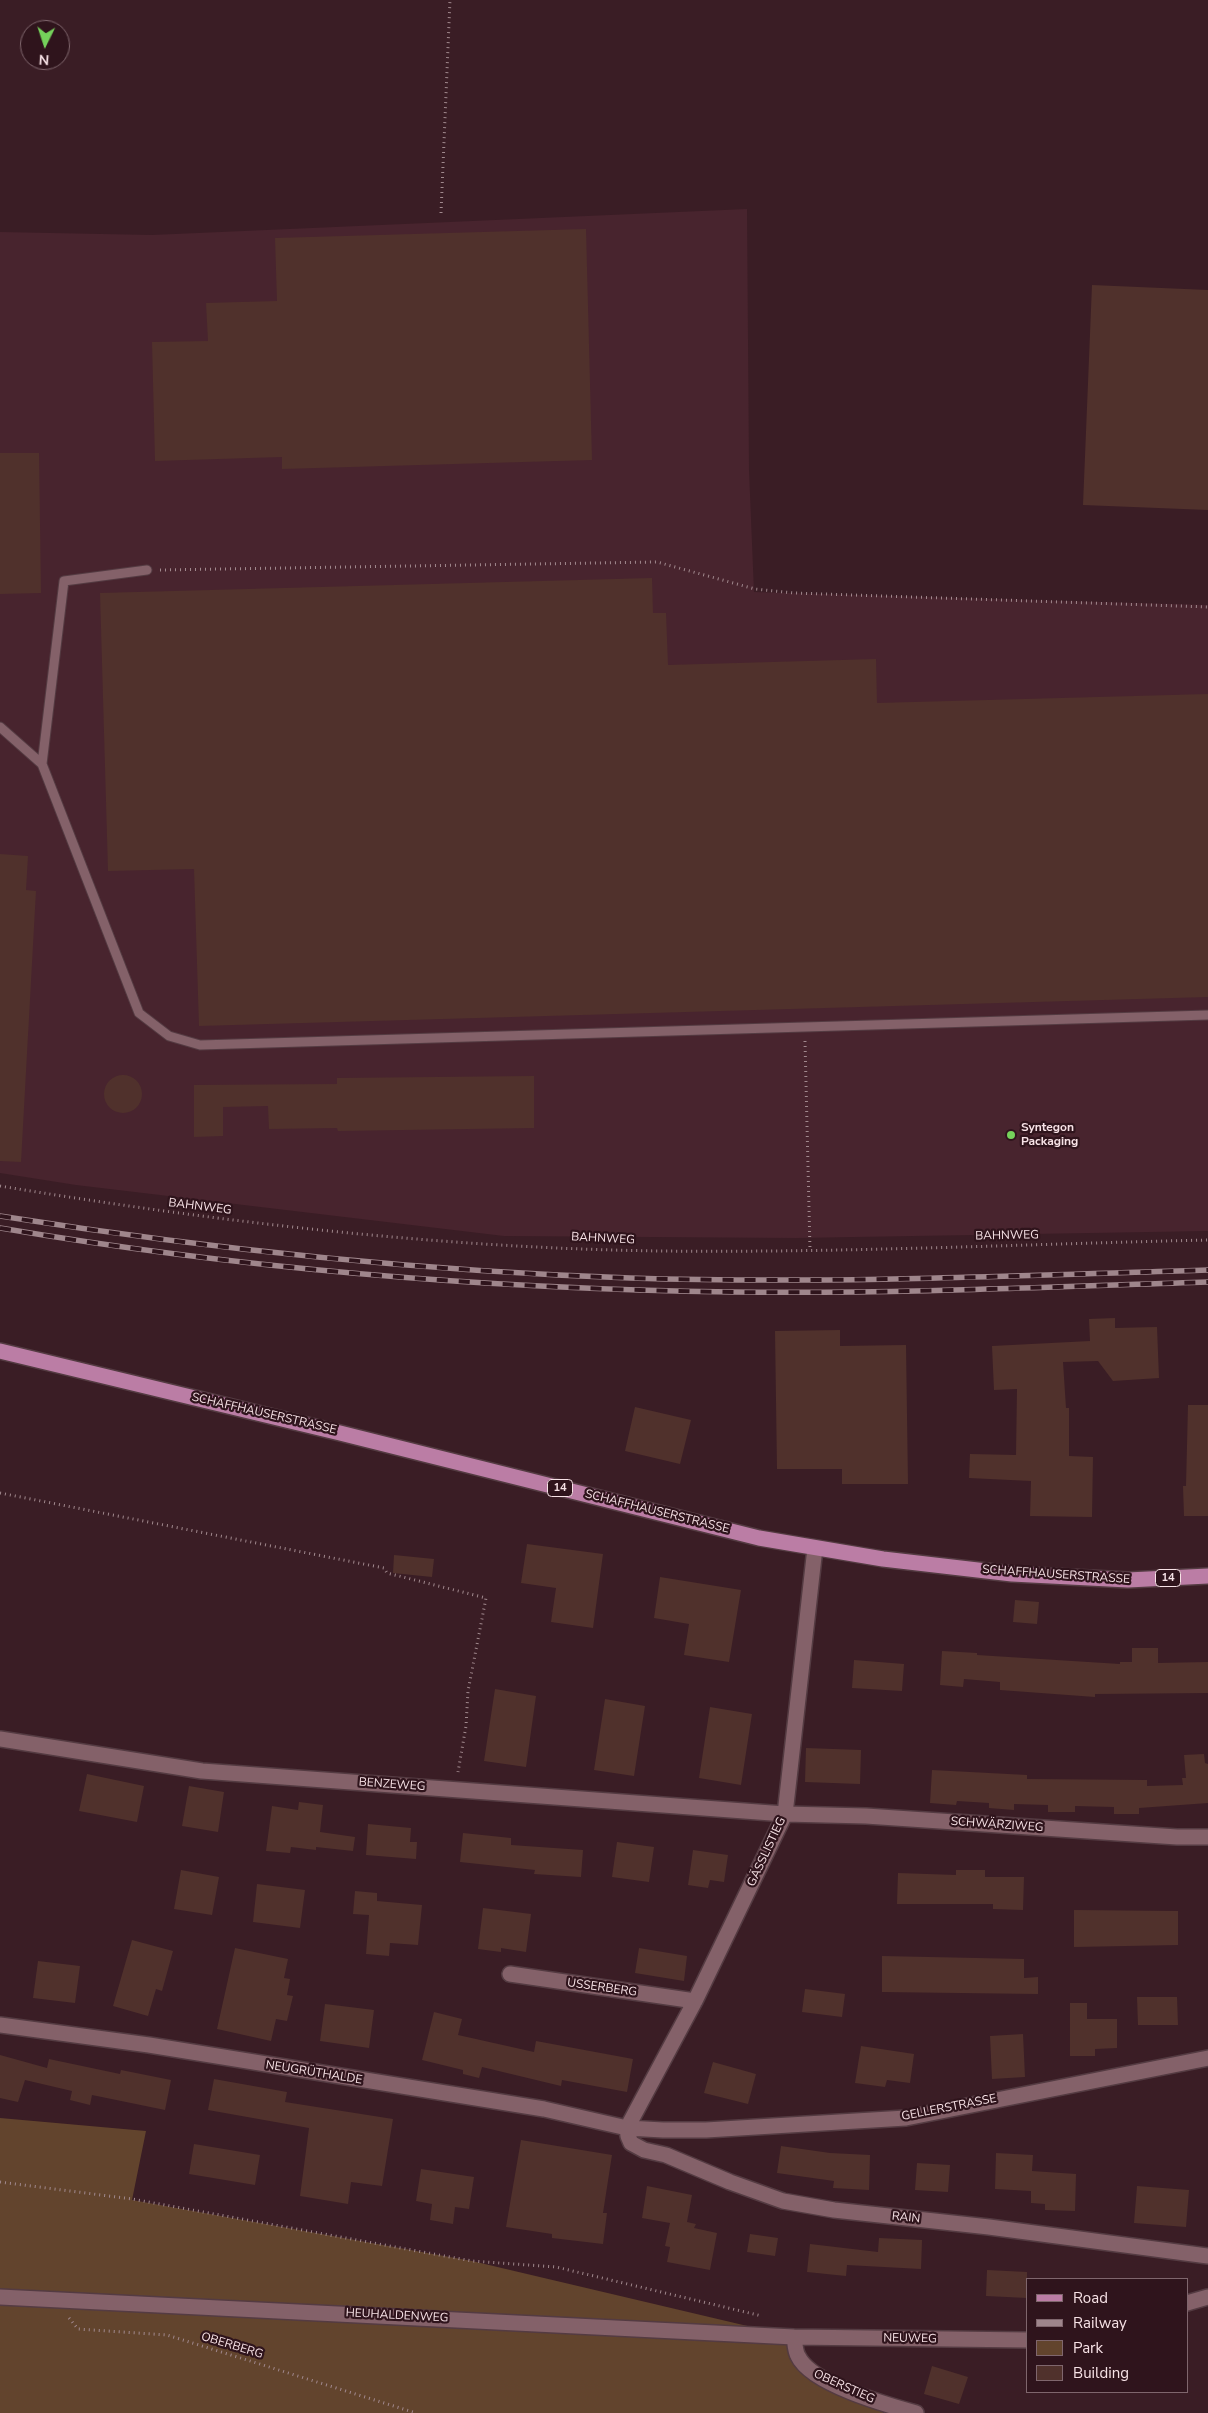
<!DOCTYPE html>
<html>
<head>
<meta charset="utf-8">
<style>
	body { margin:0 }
	#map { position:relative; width:1208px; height:2413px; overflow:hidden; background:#3a1d25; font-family:"Nunito Sans",sans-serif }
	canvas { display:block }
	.legend { position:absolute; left:1026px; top:2278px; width:162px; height:115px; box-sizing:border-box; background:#2f141c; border:1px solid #7f666d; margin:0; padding:6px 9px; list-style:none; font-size:15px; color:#f7e2e6 }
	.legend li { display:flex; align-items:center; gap:10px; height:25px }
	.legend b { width:25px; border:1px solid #7f666d }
	.north { position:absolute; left:20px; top:20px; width:50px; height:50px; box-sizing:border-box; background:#2f141c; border:1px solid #7f666d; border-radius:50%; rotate:184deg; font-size:14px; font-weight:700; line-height:20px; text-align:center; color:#f7e2e6 }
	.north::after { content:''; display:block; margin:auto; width:18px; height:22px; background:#75d25b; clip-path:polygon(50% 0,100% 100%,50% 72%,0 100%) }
</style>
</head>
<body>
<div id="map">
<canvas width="1208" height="2413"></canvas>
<ul class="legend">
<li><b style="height:6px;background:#bb7da5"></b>Road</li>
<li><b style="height:6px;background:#9f868c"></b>Railway</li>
<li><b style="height:14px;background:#62442d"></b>Park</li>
<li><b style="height:14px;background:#50312c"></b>Building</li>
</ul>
<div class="north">N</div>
</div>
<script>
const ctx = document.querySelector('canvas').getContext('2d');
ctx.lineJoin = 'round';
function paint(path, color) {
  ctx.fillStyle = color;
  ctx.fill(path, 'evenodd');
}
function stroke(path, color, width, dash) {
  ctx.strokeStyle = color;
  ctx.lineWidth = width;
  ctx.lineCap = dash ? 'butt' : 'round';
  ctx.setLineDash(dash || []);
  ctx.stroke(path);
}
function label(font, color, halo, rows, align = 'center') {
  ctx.font = font + ' "Nunito Sans",sans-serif';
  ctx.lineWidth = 4.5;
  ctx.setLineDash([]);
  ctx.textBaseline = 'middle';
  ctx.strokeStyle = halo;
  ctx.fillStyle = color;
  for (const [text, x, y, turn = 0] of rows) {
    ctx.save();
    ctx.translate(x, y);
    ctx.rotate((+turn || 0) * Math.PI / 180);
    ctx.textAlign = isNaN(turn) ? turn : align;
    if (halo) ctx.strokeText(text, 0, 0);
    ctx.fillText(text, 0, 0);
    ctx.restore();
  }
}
paint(new Path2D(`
	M747,209L749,470L754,592L1208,605V1231L796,1238L504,1236L76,1185L0,1173V232L152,235Z`), '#48242e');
paint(new Path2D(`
	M0,2118L146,2131L132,2200L472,2261L794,2337L797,2356L884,2404L883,2413H0Z`), '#62442d');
paint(new Path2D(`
	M586,229L592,460L282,469V457L155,461L152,342L208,341L206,303L277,301L275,238Z
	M1092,285L1208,290V510L1083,505Z
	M0,453H39L41,593L0,594Z
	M652,578L653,613H666L668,665L876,659L877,703L1208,694V997L199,1026L194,869L108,871L100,593Z
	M0,854L28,856L26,890L36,891L21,1162L0,1161Z
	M104 1094a19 19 0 1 1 38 0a19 19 0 1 1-38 0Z
	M534,1076V1128L338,1131L337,1128L269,1129L268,1106L223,1107V1136L194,1137V1085L337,1084V1078Z
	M1115,1318V1328L1157,1327L1159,1378L1113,1381L1098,1361L1063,1362L1066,1408H1069V1456L1093,1457L1092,1517L1030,1516L1031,1481L969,1478L970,1454L1016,1455L1017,1389L994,1390L992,1346L1090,1341L1089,1319Z
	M840,1330V1346L906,1345L908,1484H842V1469H777L775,1331Z
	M1188,1405H1208V1516H1184L1183,1486H1186Z
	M635,1407L691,1420L680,1464L625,1451Z
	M527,1544L603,1554L593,1628L551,1622L556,1588L521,1583Z
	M394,1555L434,1559L432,1577L393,1573Z
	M660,1577L741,1590L729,1662L684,1655L689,1624L654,1618Z
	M1015,1600L1039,1602L1037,1624L1013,1622Z
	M1132,1648H1158V1663L1208,1662V1693L1095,1694V1697L1000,1690V1682L964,1679L963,1687L940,1685L942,1651L977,1653V1655L1120,1664V1662H1132Z
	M854,1660L904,1664L902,1691L852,1688Z
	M495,1689L536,1696L526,1767L484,1761Z
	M605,1699L645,1706L634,1776L594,1770Z
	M710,1707L752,1714L741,1785L699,1778Z
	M806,1748L861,1750L860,1784L805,1782Z
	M1204,1754L1205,1763L1208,1764V1803L1139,1808V1814H1114V1807L1075,1806V1812H1048V1805L1014,1804V1810L989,1808V1803L957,1801L956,1805L930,1803L932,1770L1027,1775V1779L1147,1780V1786L1183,1785L1182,1778H1186L1184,1755Z
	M87,1774L144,1786L137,1822L79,1811Z
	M189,1786L224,1792L218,1832L182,1826Z
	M299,1802L323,1805L320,1832L355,1837L353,1851L316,1847V1850L291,1847L290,1853L266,1851L272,1806L298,1810Z
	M368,1824L411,1828L410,1842H417L416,1859L366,1855Z
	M463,1833L511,1838V1845L583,1850L581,1877L534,1874L535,1870L460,1862Z
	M617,1842L654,1847L649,1882L612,1877Z
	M693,1850L728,1855L724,1882L710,1880L708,1888L688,1885Z
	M181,1870L219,1877L212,1915L174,1909Z
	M956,1870H985V1877H1024L1023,1910L993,1909V1904H897L898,1873L956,1875Z
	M257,1884L305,1890L300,1928L253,1922Z
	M355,1891L377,1893V1901L422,1905L418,1945L390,1943L389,1956L366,1954L369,1915L353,1914Z
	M483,1908L531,1914L526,1952L501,1948V1952L478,1949Z
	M1074,1910L1178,1911V1945L1074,1947Z
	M132,1940L173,1951L162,1991L156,1989L148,2016L113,2006Z
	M235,1948L288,1959L284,1978L290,1979L287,1995L293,1996L287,2021L276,2019L271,2041L217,2029Z
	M639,1948L687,1956L684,1981L635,1973Z
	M882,1956L1024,1959V1978L1038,1977V1994L882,1992Z
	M38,1961L80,1966L75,2003L33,1998Z
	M805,1989L845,1994L842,2017L802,2012Z
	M1137,1997H1177L1178,2025H1138Z
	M1070,2003H1087V2019H1117V2048L1095,2049V2056H1070Z
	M325,2004L374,2010L369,2048L320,2041Z
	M434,2012L462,2019L458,2035L534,2052L536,2041L633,2059L627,2092L562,2080L561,2086L482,2067L479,2078L463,2074V2070L422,2060Z
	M1023,2034L1025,2077L992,2079L990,2036Z
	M861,2046L914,2054L910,2083L887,2080L885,2087L855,2083Z
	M0,2055L47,2068L49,2059L120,2074L121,2070L171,2080L165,2110L92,2095L90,2105L70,2100L72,2091L25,2080L18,2102L0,2098Z
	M713,2062L756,2074L748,2104L704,2093Z
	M214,2079L287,2092L285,2102L393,2119L382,2186L351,2182L348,2204L300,2196L309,2128L208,2110Z
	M521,2140L612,2155L603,2213H607L603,2244L552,2238V2234L506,2227Z
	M194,2144L260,2155L255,2185L189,2174Z
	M781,2146L830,2153L870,2155L869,2190L833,2188L834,2181L777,2173Z
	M996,2153L1033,2155L1032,2171L1076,2174L1075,2211L1045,2210V2204L1031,2203V2191L995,2189Z
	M917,2163L950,2165L948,2192L915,2190Z
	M421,2169L474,2177L469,2209L455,2207L453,2224L430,2220L432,2204L416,2201Z
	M647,2186L692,2195L687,2222L696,2224L694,2228L717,2233L710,2270L667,2262L670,2247L665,2246L670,2223L642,2218Z
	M1137,2186L1189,2190L1186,2227L1134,2223Z
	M750,2234L778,2238L775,2256L747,2252Z
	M879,2238L922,2240L921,2269L847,2265L846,2276L807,2272L810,2244L878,2252Z
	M987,2270L1027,2272V2298L986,2296Z
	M932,2366L968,2377L959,2404L924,2394Z`), '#50312c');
const lane = new Path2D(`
	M0,727L42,764L139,1013L169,1036L200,1045L1208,1015
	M42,764L64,581L147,570`);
const street = new Path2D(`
	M0,1739L202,1771L785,1814L866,1816L1177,1837H1208
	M510,1974L695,2001
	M0,2025L149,2045L544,2109L627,2128L663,2130H706L906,2118L1208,2058
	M627,2128L695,2001L785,1814L815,1548
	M627,2128L628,2136L631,2143L644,2150L666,2155L730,2182L783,2201L834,2210L989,2227L1208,2256
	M0,2297L794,2337L1027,2340
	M1187,2303L1208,2297
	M794,2337C795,2343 795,2351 798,2356C811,2384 887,2405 916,2413`);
const primary = new Path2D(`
	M0,1351L340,1433L759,1538L883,1559L1012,1574L1128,1580L1208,1576`);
stroke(lane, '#543b42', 11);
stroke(street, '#543b42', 18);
stroke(primary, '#543b42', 18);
stroke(new Path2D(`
	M441,213L450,0
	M160,570L657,562L755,589L794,593L1208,607
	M805,1041L810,1250
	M0,1186C218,1222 439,1248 660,1251C843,1253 1026,1244 1208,1240
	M0,1493L384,1568L387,1573L486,1598L468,1691L466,1726L458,1772
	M0,2182L132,2199L472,2261L556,2267L762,2316
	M69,2318L78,2329L167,2335L416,2413`), '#a1898e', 3, [1, 4]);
stroke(lane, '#846169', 9);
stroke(street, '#846169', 15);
stroke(primary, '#bb7da5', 15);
const rail = new Path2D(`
	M0,1216C209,1249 419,1271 630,1278C823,1284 1015,1276 1208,1270
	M0,1228C242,1269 488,1289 733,1292C891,1294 1050,1287 1208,1282`);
stroke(rail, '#9f868c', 5.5);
stroke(rail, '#2f141c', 4, [11]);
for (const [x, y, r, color] of [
	[1011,1135,5,"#75d25b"]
]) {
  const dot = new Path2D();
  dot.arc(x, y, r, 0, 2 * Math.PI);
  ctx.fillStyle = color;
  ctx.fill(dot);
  stroke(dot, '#2f141c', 2);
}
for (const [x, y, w] of [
	[560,1488,25],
	[1168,1578,25]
]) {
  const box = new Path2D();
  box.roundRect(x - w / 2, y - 8.5, w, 17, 4);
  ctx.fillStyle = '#2f141c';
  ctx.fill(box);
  stroke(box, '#f7e2e6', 1);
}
label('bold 11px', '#f7e2e6', null, [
	["14",560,1488],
	["14",1168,1578]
]);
label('bold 12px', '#f7e2e6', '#2f141c', [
	["Syntegon",1021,1128],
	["Packaging",1021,1142]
], 'left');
label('12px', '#f7e2e6', '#2f141c', [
	["BAHNWEG",200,1207,7],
	["BAHNWEG",1007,1236,-1],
	["BAHNWEG",603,1239,3],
	["SCHAFFHAUSERSTRASSE",264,1414,13],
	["SCHAFFHAUSERSTRASSE",657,1512,14],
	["SCHAFFHAUSERSTRASSE",1056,1575,4],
	["BENZEWEG",392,1785,4],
	["SCHWÄRZIWEG",997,1825,4],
	["GÄSSLISTIEG",767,1852,-65],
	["USSERBERG",602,1988,8],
	["NEUGRÜTHALDE",314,2073,9],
	["GELLERSTRASSE",949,2108,-11],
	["RAIN",906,2218,6],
	["HEUHALDENWEG",397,2316,3],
	["NEUWEG",910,2339,1],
	["OBERBERG",232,2346,17],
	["OBERSTIEG",844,2387,24]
]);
</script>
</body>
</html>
